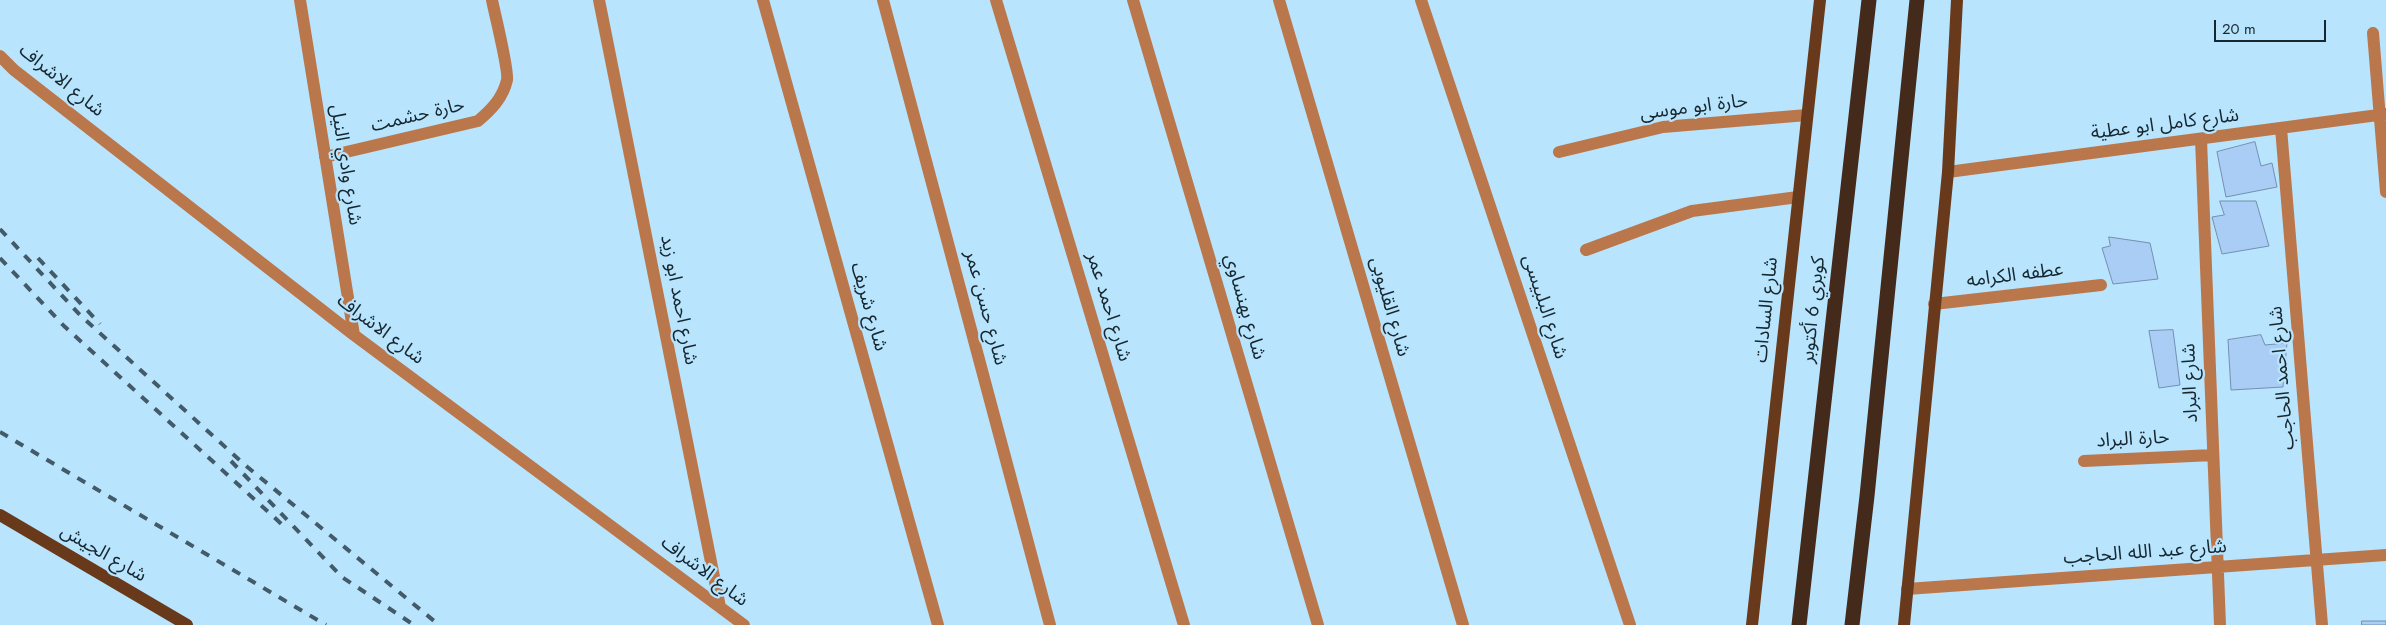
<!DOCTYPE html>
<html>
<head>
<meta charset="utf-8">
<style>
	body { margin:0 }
	#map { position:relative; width:2386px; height:625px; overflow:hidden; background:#b8e4fd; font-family:Jost,sans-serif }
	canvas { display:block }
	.scale { position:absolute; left:2214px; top:20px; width:112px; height:22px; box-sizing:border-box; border:2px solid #162730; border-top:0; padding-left:6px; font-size:15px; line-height:18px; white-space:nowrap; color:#162730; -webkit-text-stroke:4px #b8e4fd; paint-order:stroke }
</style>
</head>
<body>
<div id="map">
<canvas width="2386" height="625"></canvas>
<div class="scale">20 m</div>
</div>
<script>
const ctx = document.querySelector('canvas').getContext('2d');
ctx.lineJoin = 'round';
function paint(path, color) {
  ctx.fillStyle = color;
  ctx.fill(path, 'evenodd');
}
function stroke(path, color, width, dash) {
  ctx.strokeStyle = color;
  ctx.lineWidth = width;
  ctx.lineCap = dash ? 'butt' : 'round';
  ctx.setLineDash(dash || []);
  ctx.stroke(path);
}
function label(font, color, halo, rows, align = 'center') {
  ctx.font = font + ' Jost,"Noto Sans Arabic",sans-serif';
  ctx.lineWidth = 4.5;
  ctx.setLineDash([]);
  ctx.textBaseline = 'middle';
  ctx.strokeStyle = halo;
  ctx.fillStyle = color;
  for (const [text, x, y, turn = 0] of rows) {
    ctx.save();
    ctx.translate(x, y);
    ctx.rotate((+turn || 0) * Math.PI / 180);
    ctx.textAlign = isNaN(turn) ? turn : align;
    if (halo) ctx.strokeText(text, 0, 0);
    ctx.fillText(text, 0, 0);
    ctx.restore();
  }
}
const building = new Path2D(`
	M2255,142L2261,166L2272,163L2277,187L2226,197L2217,152Z
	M2220,201H2256L2269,246L2222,254L2212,217L2224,215Z
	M2109,237L2150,243L2158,279L2113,284L2102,248L2110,246Z
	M2173,330L2180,385L2159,388L2149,331Z
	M2261,335L2265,345L2287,343L2283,387L2231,390L2228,340Z
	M2362,621H2386V625H2362Z`);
paint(building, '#aacdf5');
stroke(building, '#748faf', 1);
stroke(new Path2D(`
	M300,0L354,335
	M599,0L720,607
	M763,0L938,625
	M883,0L1050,625
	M996,0L1184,625
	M1133,0L1318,625
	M1279,0L1463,625
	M1421,0L1630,625
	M2373,33L2386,192
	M0,56L14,70L354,335L744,625
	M2281,128L2322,625
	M2201,139L2220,625
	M1559,152L1663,127L1807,115
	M325,157L478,121C491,110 503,98 507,80C509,70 495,15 492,0
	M1948,172L2386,114
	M1586,250L1692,211L1798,197
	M1934,304L2101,285
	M2084,461L2213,455
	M1907,589L2386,555`), '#bb774c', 12);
stroke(new Path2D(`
	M0,515L187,625
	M1752,625L1820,0
	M1904,625L1948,172L1957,0`), '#683a1b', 12);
stroke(new Path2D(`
	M1799,625L1869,0
	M1852,625L1867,496L1917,0`), '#432a1a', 15);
stroke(new Path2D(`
	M0,229L80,315L245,465L439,625
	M0,258L64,326L287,529
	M38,258L100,324
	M0,432L326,625
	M231,461L342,577L414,625`), '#435b69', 4, [9, 9]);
label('19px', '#162730', '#b8e4fd', [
	["شارع الاشراف",61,81,39],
	["حارة ابو موسى",1694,108,-7],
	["حارة حشمت",418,116,-13],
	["شارع كامل ابو عطية",2165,125,-7],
	["شارع وادي النيل",345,165,81],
	["عطفه الكرامه",2015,276,-7],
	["شارع احمد ابو زيد",678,300,79],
	["شارع شريف",868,307,74],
	["شارع احمد عمر",1108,307,73],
	["شارع بهنساوي",1244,307,74],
	["شارع القليوبى",1389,307,74],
	["شارع البلبيسى",1544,307,72],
	["شارع حسن عمر",985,308,75],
	["شارع السادات",1767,310,-84],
	["كوبري 6 أكتوبر",1814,310,-84],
	["شارع الاشراف",380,330,37],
	["شارع احمد الحاجب",2283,378,-95],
	["شارع البراد",2191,383,-92],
	["حارة البراد",2133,440,-3],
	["شارع عبد الله الحاجب",2145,553,-4],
	["شارع الجيش",103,554,30],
	["شارع الاشراف",704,572,37]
]);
</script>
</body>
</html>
